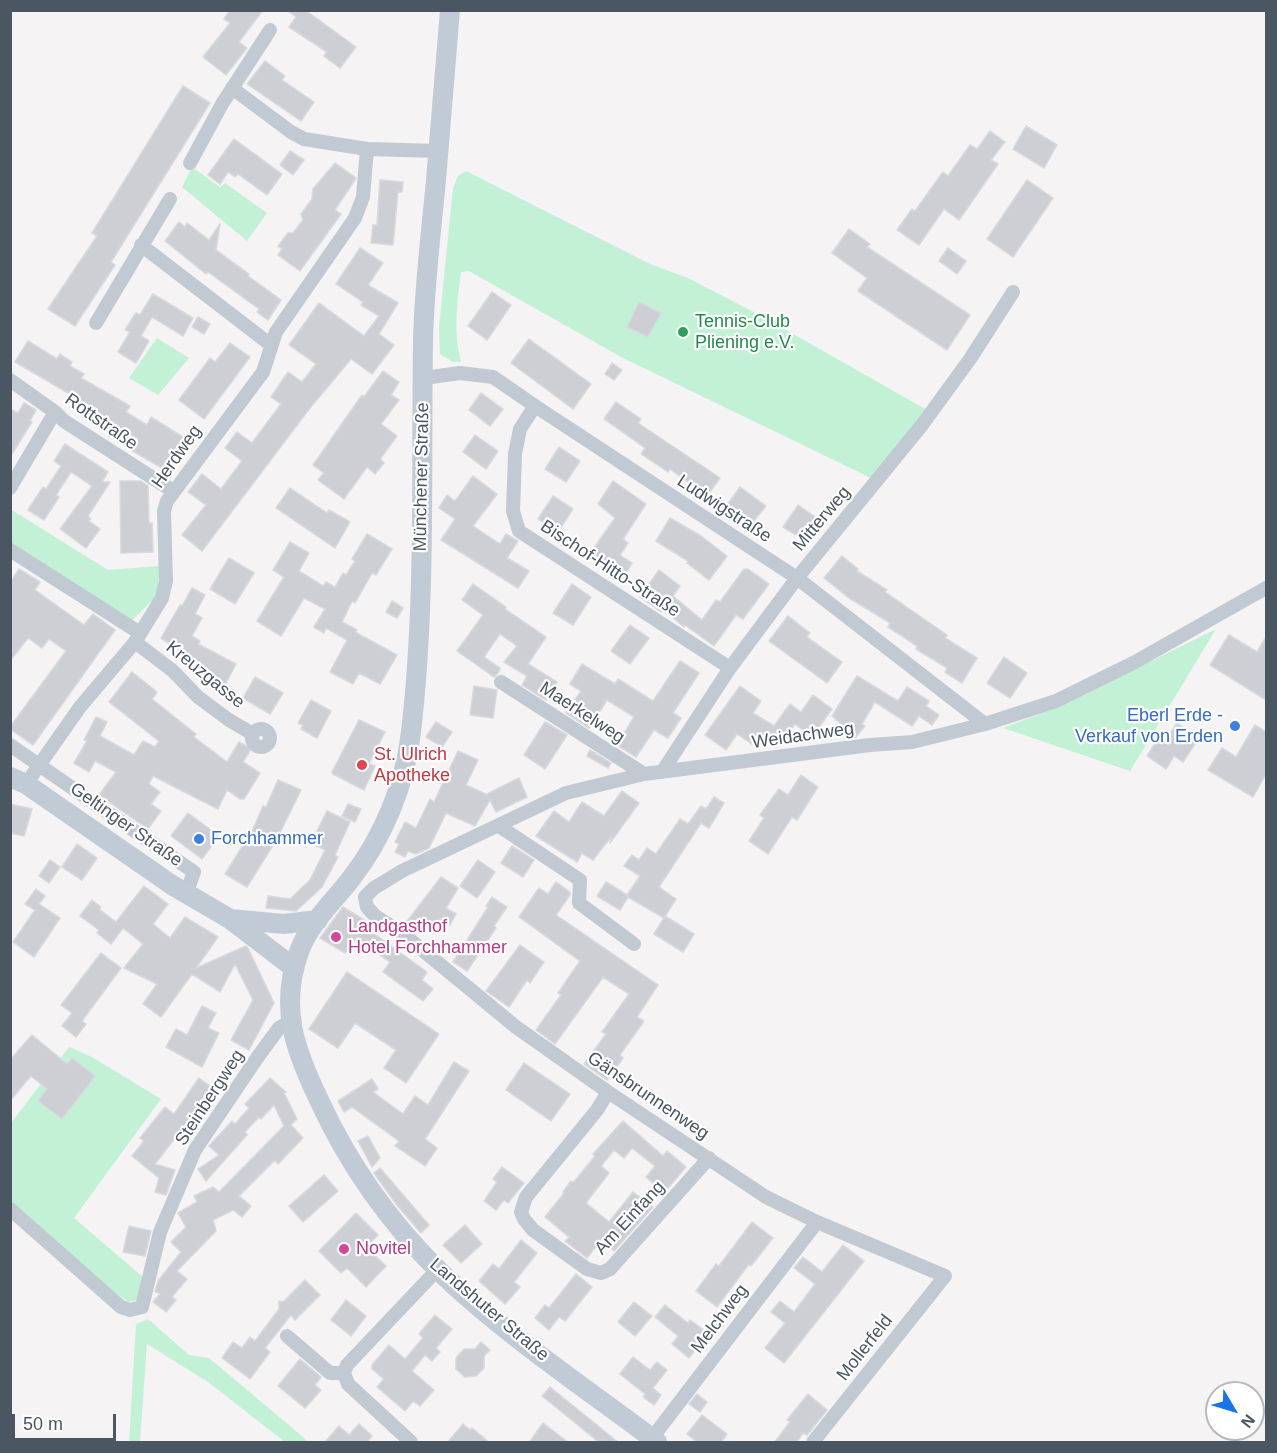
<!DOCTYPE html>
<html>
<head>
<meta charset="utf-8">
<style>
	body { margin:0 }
	#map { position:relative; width:1277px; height:1453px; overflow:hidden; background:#f5f3f3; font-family:Arial,sans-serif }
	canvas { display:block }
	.frame { position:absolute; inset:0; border:12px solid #4a5661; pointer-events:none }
	.north { position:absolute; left:1205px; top:1381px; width:60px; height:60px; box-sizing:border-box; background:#fff; border:2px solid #b7bbc0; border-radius:50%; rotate:128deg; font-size:16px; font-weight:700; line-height:24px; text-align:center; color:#4a5661 }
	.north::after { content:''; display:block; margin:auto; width:21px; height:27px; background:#1a73e8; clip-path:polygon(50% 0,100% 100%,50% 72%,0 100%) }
	.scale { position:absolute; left:12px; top:1414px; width:104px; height:27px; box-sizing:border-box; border:3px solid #4a5661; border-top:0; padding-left:8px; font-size:18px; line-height:21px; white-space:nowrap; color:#4a5661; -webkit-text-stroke:4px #fff; paint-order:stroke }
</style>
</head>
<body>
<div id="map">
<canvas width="1277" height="1453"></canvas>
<div class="frame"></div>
<div class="north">N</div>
<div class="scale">50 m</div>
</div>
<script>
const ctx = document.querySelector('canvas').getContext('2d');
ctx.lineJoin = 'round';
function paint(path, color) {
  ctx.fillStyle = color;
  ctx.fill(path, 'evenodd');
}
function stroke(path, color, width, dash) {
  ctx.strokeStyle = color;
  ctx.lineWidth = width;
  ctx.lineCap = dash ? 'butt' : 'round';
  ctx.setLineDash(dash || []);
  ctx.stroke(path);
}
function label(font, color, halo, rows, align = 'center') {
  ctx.font = font + ' Arial,sans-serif';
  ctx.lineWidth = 4.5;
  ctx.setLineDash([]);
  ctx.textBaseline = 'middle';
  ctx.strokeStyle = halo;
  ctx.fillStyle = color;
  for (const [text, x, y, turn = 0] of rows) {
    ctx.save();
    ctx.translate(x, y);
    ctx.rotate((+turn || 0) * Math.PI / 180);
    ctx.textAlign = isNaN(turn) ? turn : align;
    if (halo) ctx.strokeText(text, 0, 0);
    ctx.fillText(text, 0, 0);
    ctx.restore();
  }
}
paint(new Path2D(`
	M192,167L220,187L225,183L267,213L247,241L182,187Z
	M466,171L650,264L688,278L765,318L927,410L873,479L623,358L469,271L461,272C457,303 453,332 461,362H453L440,354L439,327L453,188L458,176Z
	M157,338L189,358L158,395L129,378Z
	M10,509L108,570L160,566L157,596L128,624L11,545Z
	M1216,629L1130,771L1003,728L1058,707Z
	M69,1047L92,1057L161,1099L74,1218L144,1278L141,1296L135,1301L128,1302L98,1280L11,1201V1123Z
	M148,1319L189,1355L209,1358L309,1442H285L208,1382L147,1344L140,1442H129L136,1324Z`), '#c3f1d5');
const building = new Path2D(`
	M230,10H263L239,42L247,48L226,75L203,57L230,23L224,19Z
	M287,10H305L356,47L340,68L324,56L327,52L289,27L296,17Z
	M265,61L285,76L282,80L314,102L301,121L247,84Z
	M183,86L210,103L111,262L115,265L75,326L48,309L97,236L92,233Z
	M1026,126L1057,145L1044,168L1013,149Z
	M990,131L1005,142L991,160L998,164L959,220L944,209L919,245L897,230L912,209L915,211L943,172L948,176L970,145L977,149Z
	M234,139L282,174L267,195L238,174L235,177L228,172L220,184L208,175Z
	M290,151L304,160L293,175L280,165Z
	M335,163L356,178L335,210L341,214L300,271L278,255L282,249L278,246L288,233H293L303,220L301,214L312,199L313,189Z
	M380,180L403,182L402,192H398L393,245L371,243L373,225H377Z
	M1027,180L1053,198L1013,257L987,239Z
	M179,222L185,227L187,223L209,240L220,224L216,250L249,274L248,276L281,300L268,320L257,312L259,309L208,272L206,274L165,241Z
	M849,229L870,244L867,247L970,315L947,350L858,291L867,278L832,253Z
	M360,248L383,263L368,285L398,303L379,334L394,345L372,374L351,359L310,408L202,551L182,535L206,505L188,492L202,474L221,489L242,461L225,448L237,432L252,443L281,404L271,397L288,372L302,382L316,364L289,345L319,303L364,336L379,316L361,305L363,302L336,284Z
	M948,248L966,261L957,274L939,261Z
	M492,292L511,305L487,340L468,326Z
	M153,294L193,318L183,336L152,317L141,336L149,341L136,363L118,352L130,332L125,330L132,319L136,313L140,315Z
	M639,302L661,313L648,337L627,327Z
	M198,317L210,324L204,334L192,327Z
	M529,339L591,384L573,409L511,363Z
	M28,341L57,359L60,354L72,362L70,366L84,374L81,378L130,406L126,412L147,425L151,417L186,439L167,471L131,450L138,439L117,427L114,432L87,416L92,407L15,362Z
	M230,343L250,357L204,419L179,400L210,358L215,362Z
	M612,363L622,370L614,380L605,374Z
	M383,371L399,382L391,395L399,400L381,424L397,436L380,459L384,463L375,474L367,467L344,499L318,480L324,473L313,465L362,395L364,397Z
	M481,393L503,409L490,426L469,410Z
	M616,402L641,419L638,423L720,478L707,496L670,469L668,472L641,454L645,448L604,419Z
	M24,403L36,410L30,421L32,422L10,457V409L18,413Z
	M475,435L498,451L486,469L463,452Z
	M65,444L108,472L102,482H110L88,516L91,519L89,521L100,529L86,548L60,529L92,486L71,472L56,495L59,497L44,520L28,510L43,487L46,489L61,466L54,461Z
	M559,447L580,461L566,482L545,469Z
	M473,476L497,494L473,526L500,544L506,534L518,541L507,558L529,571L518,588L441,540L455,519L439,508L447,495L455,501Z
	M120,481H141L148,486L149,523H152L153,552L121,553Z
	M613,481L646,504L623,539L628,543L620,555L632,563L624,577L591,552L615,518L598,504Z
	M740,487L766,506L750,526L725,508Z
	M290,488L327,513L329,510L350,522L335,548L276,508Z
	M553,496L573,509L558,532L538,519Z
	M798,505L818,519L804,540L783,527Z
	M670,518L701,536L727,556L709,580L687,563L688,561L656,541Z
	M367,534L392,549L376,575L372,573L355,603L352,601L342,622L357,630L355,632L397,655L380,684L359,673L353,684L330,672L347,640L326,628L324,633L314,627L325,609L304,598L281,636L257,621L284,577L273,570L290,542L309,553L299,571L323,586L326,582L335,587L343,573L346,575L355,561L352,559Z
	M842,556L858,569L857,571L887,590L885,592L947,635L945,638L977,658L962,683L945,672L947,668L916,649L917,646L888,627L890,623L849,598L824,578Z
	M229,558L254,573L235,604L210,589Z
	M19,569L40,582L35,590L84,625L93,614L115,630L33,745L10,729V727L66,651L49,639L42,648L28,638L10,661V583Z
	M744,569H748L769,584L743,619L736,615L714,646L685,625L684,627L663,609L661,612L640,597L659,570L680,586L673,596L702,620L716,600L720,602Z
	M473,584L506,607L505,609L546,637L528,664L557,682L546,700L522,685L527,676L504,662L517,646L500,634L484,657L500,668L499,672L494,677L457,651L483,615L462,600Z
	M572,584L591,597L573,625L553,613Z
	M192,588L205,595L195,614L202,618L192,636L200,641L198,644L236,664L225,685L200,672L203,665L161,638L180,605L182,606Z
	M392,601L403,608L397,618L386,612Z
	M788,616L810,633L807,637L842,662L827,683L769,641Z
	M630,625L649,638L630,664L611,651Z
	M1229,635L1257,652L1266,637V700L1210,665Z
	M1004,657L1027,673L1010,698L987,683Z
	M680,661L699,673L673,713L681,718L668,738L654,730L636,757L617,745L634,717L607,700L589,728L566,713L581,691L570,684L582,664L615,684L618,679L653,701Z
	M132,672L157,692L152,699L196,734L194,737L227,762L239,742L251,749L243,762L260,773L244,799H240L227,790L218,809L153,776L149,784L160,792L151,804L161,811L148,829L99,795L116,772L95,761L89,772L74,763L87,741L84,740L96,717L107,722L100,736L134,755L143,741L155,747L159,741L109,702Z
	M857,676L898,701L907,687L929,701L926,706L939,715L932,725L919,716L912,726L875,702L862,724L865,726L856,737L832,716Z
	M255,677L283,693L270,714L243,698Z
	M474,686L497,690L493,718L470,715Z
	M740,686L761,701L753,713L774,726L790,704L801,712L813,695L832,709L812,737L795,724L780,743L768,734L759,749L737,734L726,750L705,735Z
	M311,700L331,711L317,738L301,729L303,725L298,723Z
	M359,720L385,732L369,764L375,766L364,790L333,774L332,772Z
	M436,722L452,732L442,747L426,737Z
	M545,722L567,735L545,769L524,755Z
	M1177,723L1199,738L1183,762L1174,756L1166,769L1147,756L1160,736L1166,740Z
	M1255,725L1266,732V774L1253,797L1208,770L1222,748L1236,757Z
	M590,750L611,763L608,768L587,756Z
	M458,751L478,760L466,785L488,795L487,794L519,778L527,797L496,812L490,800L475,826L446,813L429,848L416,854L408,851L405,857L395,852L399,844L395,842L405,822L416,828L430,799L434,802Z
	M801,775L818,787L797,820L792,817L768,854L749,841L764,818L760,815L779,789L788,795Z
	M278,780L301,790L277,839L247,887L225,874L253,829L263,806L266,807Z
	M622,791L639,803L610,843L611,837L593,860L582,853L577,862L536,836L554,811L569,822L582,802L604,816Z
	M714,797L724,803L709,828L701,823L659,887L676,899L664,918L628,897L620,910L597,896L606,882L627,895L640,876L624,866L632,855L639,860L647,848L656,854L680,819L688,824L701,806L706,809Z
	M10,804L32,809L24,836L10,833Z
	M348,804L361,809L355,822L342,816Z
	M327,811L350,822L335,855L338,857L322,887L296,911L266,908L268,896L290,899L310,880L325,850L311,843Z
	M188,813L219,836L202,859L171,836Z
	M77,844L97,858L82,880L62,867Z
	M512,846L534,860L523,877L501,863Z
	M50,860L60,867L49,883L39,876Z
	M478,860L495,872L477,898L460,886Z
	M441,877L458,888L446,908L456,914L450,925L439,918L432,931L420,923L415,932L405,924Z
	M556,882L570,892V895L556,915L658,985L637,1017L644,1021L620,1055L623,1058L607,1080L584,1064L606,1034L602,1032L629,994L603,977L555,1044L536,1030L561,995L558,993L580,961L519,917L539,888L548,894Z
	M144,886L168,904L153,924L170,938L185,917L218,937L196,968L246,946L248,948L274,1003L249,1050L231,1040L253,1000L235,964L220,992L192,974L161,1017L143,1004L157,984L124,968L143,944L123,928L111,944L97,933L99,930L80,916L92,900L101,907L99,909L116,922Z
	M36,889L45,896L39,904L60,918L34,957L13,942L35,910L25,904Z
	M492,897L507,907L494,926L496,928L467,971L453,962L488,907L486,906Z
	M343,907L379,929L376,935L427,972L422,980L433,989L423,1001L383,972L390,962L372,950L353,939L345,953L320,938Z
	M665,916L694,934L683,952L654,934Z
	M520,945L544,962L530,983L527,980L509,1007L486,991Z
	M101,953L121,968L82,1021L86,1024L76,1037L62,1026L72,1013L61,1005Z
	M347,972L439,1034L406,1083L384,1068L396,1050L355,1023L338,1048L309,1029Z
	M202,1006L216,1013L208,1028L219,1033L202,1067L166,1047L176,1029L187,1035Z
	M32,1035L67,1064L72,1058L95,1076L62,1119L38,1101L47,1089L31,1076L10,1101V1060Z
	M454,1062L469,1071L425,1139L437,1148L425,1166L395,1146L399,1141L352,1107L344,1112L338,1101L372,1079L378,1089L373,1092L403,1114L415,1096L428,1105Z
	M524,1063L570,1094L551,1121L506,1090Z
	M199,1078L218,1092L201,1115L196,1111L155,1164L175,1170L166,1195L155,1192L159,1178L132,1156L144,1141L140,1138L165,1107L174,1114Z
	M270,1078L286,1092L284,1093L297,1119L291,1125L303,1138L278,1164L275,1160L239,1196L251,1206L242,1217L233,1210L213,1220L216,1231L177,1271L187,1279L172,1297L176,1300L166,1312L153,1302L160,1294L155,1291L158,1281L181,1252L171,1242L186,1227L178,1213L197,1202L194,1196L213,1187L219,1192L284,1126L274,1105L261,1119L259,1117L245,1132L247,1135L206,1181L198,1169L219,1155L209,1146L232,1121L235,1124L249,1108L245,1104Z
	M623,1121L663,1156L667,1151L686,1167L664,1193L646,1177L655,1166L632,1148L624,1158L614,1150L601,1166L609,1173L586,1203L609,1222L633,1192L653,1207L614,1251L601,1240L587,1258L565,1241L569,1237L545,1217L564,1193L563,1192L571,1181L573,1183L595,1156L593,1154Z
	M368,1136L380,1158L372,1167L358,1141Z
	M502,1167L524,1183L508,1203L504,1200L496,1210L484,1201L497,1182L493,1179Z
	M380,1168L429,1225L421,1233L396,1204L374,1173Z
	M324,1175L338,1191L303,1222L289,1206Z
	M356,1213L378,1235L366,1247L386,1266L366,1287L347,1268L341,1273L319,1251Z
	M752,1222L773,1238L751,1266L749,1264L717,1307L696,1291L716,1264L719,1266Z
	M465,1225L482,1244L461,1263L443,1245Z
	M129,1226L151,1231L145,1256L123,1252Z
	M521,1240L537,1253L514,1282L520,1287L505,1304L479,1281L493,1264L499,1269Z
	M843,1245L864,1261L784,1363L765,1348L785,1323L771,1312L780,1301L794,1312L815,1284L794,1268L803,1257L822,1272Z
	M576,1274L592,1287L565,1321L559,1317L549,1330L535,1318L545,1305L549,1308Z
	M305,1280L320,1295L295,1320L291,1315L265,1348L270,1352L250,1379L222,1358L233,1342L242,1348L250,1337L255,1341L279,1309V1301L283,1302Z
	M346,1300L366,1316L351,1336L331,1320Z
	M634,1302L652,1316L635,1336L618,1322Z
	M665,1305L688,1323L690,1320L708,1333L689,1358L672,1344L678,1336L655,1317Z
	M435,1315L452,1329L436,1348L440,1352L432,1361L425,1355L412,1371L434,1390L420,1406L413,1401L405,1411L377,1387L384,1379L372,1369V1365L389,1345L405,1359L423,1338L419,1334Z
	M481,1342L490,1350L484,1356V1368L476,1376L465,1377L456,1369V1358L464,1349H475Z
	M633,1357L650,1370L657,1362L667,1370L653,1388L661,1395L654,1405L643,1397L645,1394L620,1374Z
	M300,1359L321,1377L315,1385L321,1390L305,1408L278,1386Z
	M550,1387L619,1443H600L542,1396Z
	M697,1394L707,1402L700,1412L689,1404Z
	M808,1394L827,1410L807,1435L803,1433L796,1443H774L790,1422L787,1420Z
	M702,1415L727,1434L721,1443H698L687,1434Z
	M543,1423L569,1443H529Z
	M359,1424L372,1436L366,1443H324L339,1426L349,1435Z
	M463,1424L470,1430L472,1428L490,1443H447Z`);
paint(building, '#cdcfd5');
stroke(building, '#d7d9de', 1.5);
stroke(new Path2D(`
	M232,88L291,132L304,139L367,149L438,151
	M190,163L222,104L270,30
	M141,245L271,345
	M96,323L170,199
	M424,378L460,373L493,377L535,406L797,578L985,724
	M10,380L55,412L64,421L173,491
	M535,406L520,429L515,454L513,511L519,531L730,668
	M10,488L55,412
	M10,550L140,633
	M135,642L173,671L198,697L229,720L253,734
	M501,682L644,774
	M252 738a9 9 0 1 1 18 0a9 9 0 1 1-18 0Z
	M10,745L194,872L186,894
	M662,772L730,668L797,578L922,425L970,359L1013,292
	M26,784L80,707L135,642L162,598L166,581L164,511L167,501L263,372L276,332L355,218L363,197L367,149
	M499,826L580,880L579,903L634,944
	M365,897L374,888L402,871L566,793L644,774L870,745L912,742L985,724L1056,701L1135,662L1266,588
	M365,897L367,907L375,916L403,934L516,1027L608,1092L766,1197L817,1222L945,1276L813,1442
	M608,1092L597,1110L526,1197L521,1212L524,1219L533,1230L587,1269L601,1273L610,1269L709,1158
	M10,1209L121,1307L130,1310L142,1307L160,1232L195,1150L257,1058L279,1028L290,1022
	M287,1336L330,1373H344
	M411,1442L348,1384L344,1373L347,1365L438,1269
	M649,1442L817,1222`), '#c1cad2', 14);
stroke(new Path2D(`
	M450,10C445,67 441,124 436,180C431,234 424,288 423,342C421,472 426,603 411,732C405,785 383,838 350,880C332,903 308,925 299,952C279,1008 295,1050 319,1100C348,1163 390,1223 440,1272C506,1335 584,1387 657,1442
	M10,777L26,784L172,885L230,919L294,968
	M230,919L284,924L318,920`), '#c1cbd6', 20);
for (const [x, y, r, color] of [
	[683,332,6,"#2e9e5b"],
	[1235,726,6,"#3f7fe0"],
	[362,765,6,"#e0444e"],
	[199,839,6,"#3f7fe0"],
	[336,937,6,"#d1479c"],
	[344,1249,6,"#d1479c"]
]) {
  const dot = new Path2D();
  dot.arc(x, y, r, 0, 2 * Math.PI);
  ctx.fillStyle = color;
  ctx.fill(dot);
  stroke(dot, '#fff', 2);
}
label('18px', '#27864d', '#fff', [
	["Tennis-Club",695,322],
	["Pliening e.V.",695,343]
], 'left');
label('18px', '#4a5661', '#fff', [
	["Rottstraße",101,422,35],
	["Herdweg",177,457,-55],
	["Münchener Straße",422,477,-89],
	["Ludwigstraße",724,509,33],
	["Mitterweg",822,519,-50],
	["Bischof-Hitto-Straße",610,569,33],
	["Kreuzgasse",205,675,39],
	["Maerkelweg",582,713,33],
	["Weidachweg",803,736,-8],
	["Geltinger Straße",126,825,35],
	["Gänsbrunnenweg",648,1096,34],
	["Steinbergweg",210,1098,-57],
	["Am Einfang",630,1218,-47],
	["Landshuter Straße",489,1310,40],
	["Melchweg",720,1319,-53],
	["Mollerfeld",865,1348,-52]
]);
label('18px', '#366cbe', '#fff', [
	["Eberl Erde -",1223,716],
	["Verkauf von Erden",1223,737],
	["Forchhammer",211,839,"left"]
], 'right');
label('18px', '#be3a42', '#fff', [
	["St. Ulrich",374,755],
	["Apotheke",374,776]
], 'left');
label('18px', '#b23c85', '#fff', [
	["Landgasthof",348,927],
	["Hotel Forchhammer",348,948],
	["Novitel",356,1249]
], 'left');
</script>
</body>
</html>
